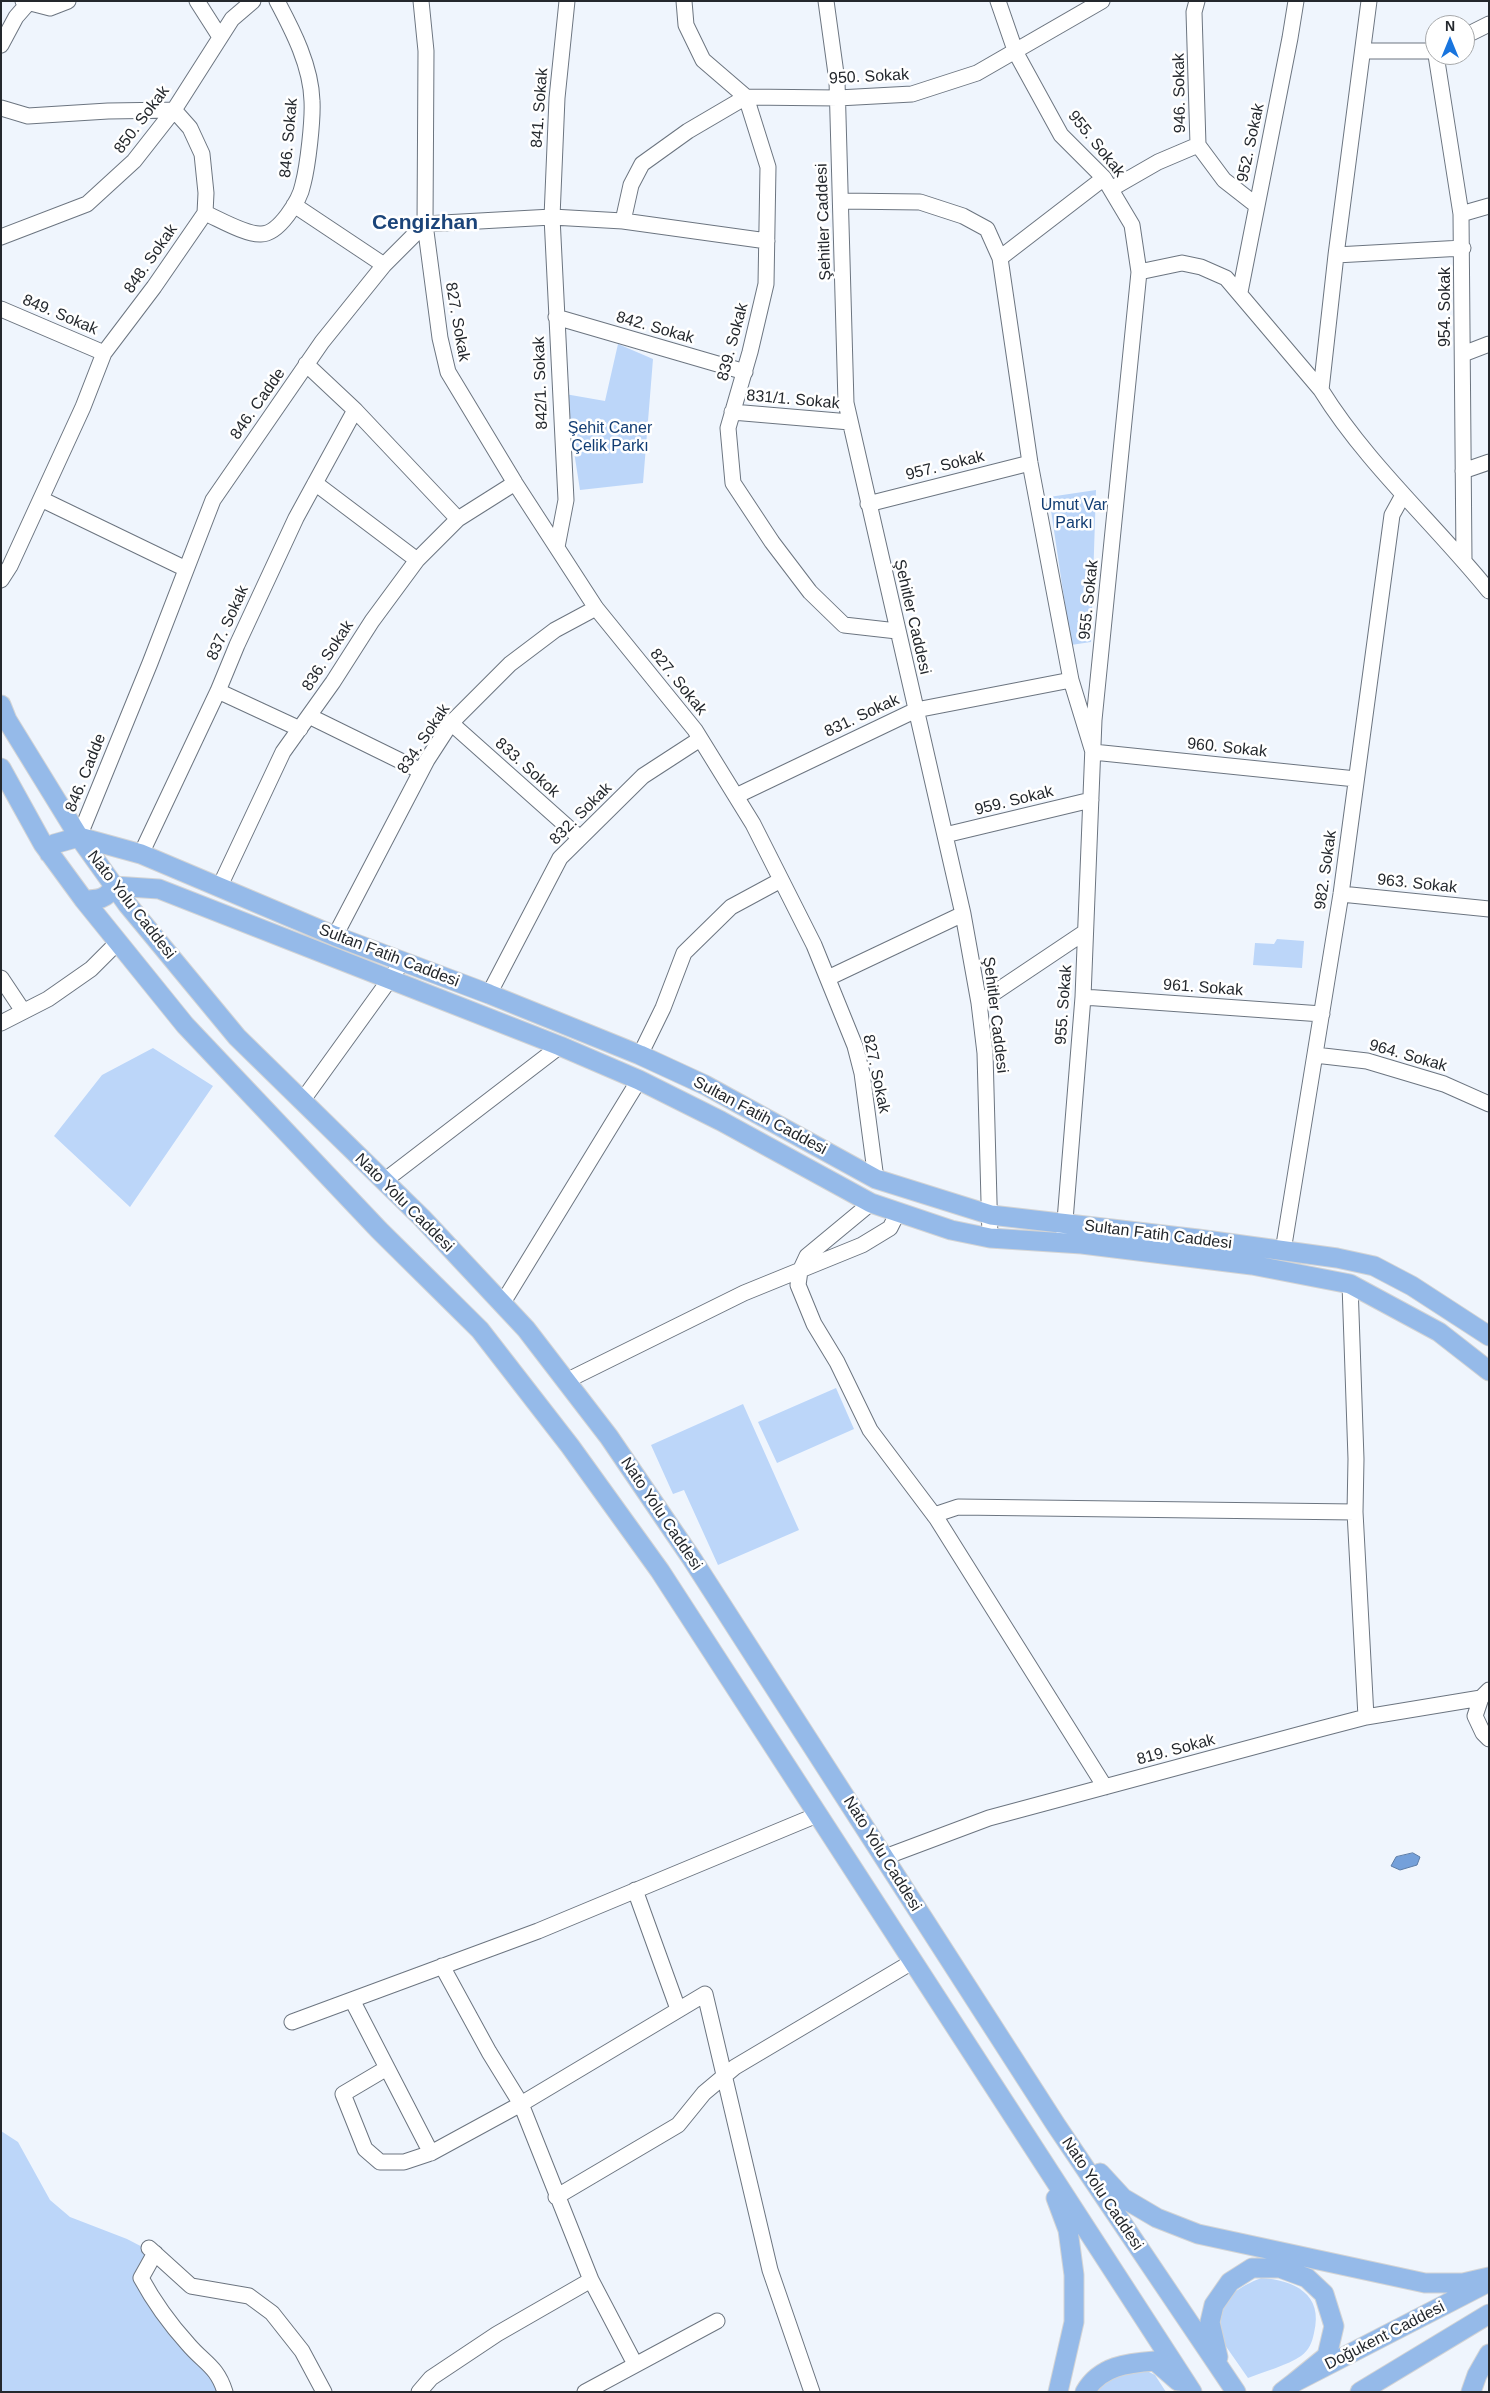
<!DOCTYPE html>
<html>
<head>
<meta charset="utf-8">
<style>
	body { margin:0 }
	#map { position:relative; width:1490px; height:2393px; overflow:hidden; background:#eff5fd; font-family:Arial,sans-serif }
	canvas { display:block }
	.frame { position:absolute; inset:0; border:2px solid #24282d; pointer-events:none }
	.north { position:absolute; left:1425px; top:15px; width:50px; height:50px; box-sizing:border-box; background:#fff; border:1px solid #a7a9ab; border-radius:50%; rotate:0deg; font-size:14px; font-weight:700; line-height:20px; text-align:center; color:#24282d }
	.north::after { content:''; display:block; margin:auto; width:18px; height:22px; background:#1975de; clip-path:polygon(50% 0,100% 100%,50% 72%,0 100%) }
</style>
</head>
<body>
<div id="map">
<canvas width="1490" height="2393"></canvas>
<div class="frame"></div>
<div class="north">N</div>
</div>
<script>
const ctx = document.querySelector('canvas').getContext('2d');
ctx.lineJoin = 'round';
function paint(path, color) {
  ctx.fillStyle = color;
  ctx.fill(path, 'evenodd');
}
function stroke(path, color, width, dash) {
  ctx.strokeStyle = color;
  ctx.lineWidth = width;
  ctx.lineCap = dash ? 'butt' : 'round';
  ctx.setLineDash(dash || []);
  ctx.stroke(path);
}
function label(font, color, halo, rows, align = 'center') {
  ctx.font = font + ' Arial,sans-serif';
  ctx.lineWidth = 5;
  ctx.setLineDash([]);
  ctx.textBaseline = 'middle';
  ctx.strokeStyle = halo;
  ctx.fillStyle = color;
  for (const [text, x, y, turn = 0] of rows) {
    ctx.save();
    ctx.translate(x, y);
    ctx.rotate((+turn || 0) * Math.PI / 180);
    ctx.textAlign = isNaN(turn) ? turn : align;
    if (halo) ctx.strokeText(text, 0, 0);
    ctx.fillText(text, 0, 0);
    ctx.restore();
  }
}
paint(new Path2D(`
	M618,344L653,359L643,483L580,490L565,394L605,401Z
	M1096,490L1091,642L1071,645L1049,497Z
	M1277,939L1304,941L1302,968L1253,965L1255,943L1274,944Z
	M153,1048L213,1086L130,1207L54,1136L102,1075Z
	M836,1388L854,1429L777,1463L758,1422Z
	M743,1404L799,1530L718,1565L684,1490L673,1494L651,1445Z
	M1,2131L18,2142L50,2200L70,2217L127,2239L154,2253L139,2278L225,2392H1Z
	M1261,2278C1294,2280 1324,2294 1314,2333C1312,2343 1309,2350 1301,2356C1288,2365 1263,2372 1248,2378L1218,2335C1219,2326 1219,2314 1222,2307C1229,2292 1247,2284 1261,2278Z
	M1139,2367L1155,2375L1166,2392H1093L1110,2374Z`), '#bcd6f9');
const water = new Path2D(`
	M1413,1853L1420,1857L1417,1865L1400,1870L1391,1866L1396,1857Z`);
paint(water, '#74a0da');
stroke(water, '#5c7ca6', 1);
const minor = new Path2D(`
	M23,1L50,8L68,1
	M197,1L220,37
	M684,1L686,25L703,60L746,97L768,167L766,284L750,352L728,428L733,483L772,542L810,592L844,625L897,631
	M826,1L837,81L846,403L963,914L979,1003L985,1053L990,1238
	M998,1L1016,53L1061,135L1104,178L1132,225L1139,272L1094,720L1083,997L1064,1233
	M1465,36L1489,24
	M1,45L16,17L30,1
	M1363,51H1435
	M1436,55L1461,214L1464,560
	M1,108L28,116L108,111L174,110L190,128L202,154L206,193L205,213L154,287L104,353L83,407L10,566L1,580
	M1198,145L1224,180L1256,205
	M1111,189L1158,162L1198,145L1194,12L1197,1
	M841,201L920,202L963,216L987,229L1000,258L1030,463L1071,680L1093,752L1356,779
	M294,205L384,265
	M205,213C219,219 246,235 261,234C279,234 300,200 303,184C308,165 313,120 312,101C311,66 293,31 277,1
	M1461,214L1489,206
	M623,221L631,185L642,164L688,131L746,97L838,98L912,94L977,73L1102,1
	M1,237L87,204L134,161L174,110L232,19L253,1
	M767,241L623,221L552,217L425,224L440,338L448,372L515,483L596,608L695,730L753,824L814,945L855,1046L862,1073L876,1179
	M1336,255L1463,248
	M1000,258L1104,178
	M1139,272L1182,263L1201,267L1226,278L1321,390C1367,464 1434,523 1489,591
	M1240,292L1290,38L1296,1
	M1,309L104,353
	M556,317L745,372
	M1463,354L1489,344
	M306,364L355,410L458,519
	M1321,390L1336,255L1369,1
	M732,412L850,422
	M1463,471L1489,462
	M315,483L417,560
	M41,499L186,569
	M868,504L1030,463
	M557,547L566,500L552,217L557,98L567,1
	M218,691L300,729
	M309,716L421,771
	M451,723L580,838
	M736,796L916,710L1071,680
	M945,835L1091,800
	M79,837L150,663L213,500L322,342L384,265L425,224L426,51L421,1
	M141,854L218,691L237,645L296,518L355,410
	M219,888L283,752L333,682L372,621L417,560L458,519L515,483
	M1341,894L1489,909
	M335,936L427,760L451,723L510,664L555,630L596,608
	M1,978L23,1011
	M828,978L963,914
	M489,994L560,858L643,776L700,739
	M1083,997L1322,1014
	M979,1003L1085,932
	M1,1023L48,999L91,969L118,942
	M640,1055L663,1008L684,953L731,907L781,880
	M1315,1055L1367,1061L1444,1084L1489,1104
	M302,1101L403,961
	M384,1181L560,1046
	M871,1203L807,1256L800,1271L798,1285L814,1324L837,1362L870,1430L937,1519L1105,1787
	M1283,1251L1341,894L1392,515L1403,495
	M1350,1284L1356,1459L1355,1512L1366,1717
	M502,1304L639,1080
	M566,1381L744,1293L862,1245L890,1228L898,1212
	M934,1515L958,1507L1355,1512
	M1489,1690L1481,1698L1475,1716L1483,1733L1489,1739
	M885,1857L989,1818L1320,1729L1366,1717L1481,1698
	M635,1890L678,2009
	M442,1966L489,2052L521,2104L591,2280L635,2364
	M352,2000L431,2153
	M292,2022L538,1931L817,1815
	M387,2068L343,2094L365,2149L380,2162H404L431,2153L521,2104L705,1994L770,2270L812,2392
	M556,2197L678,2125L704,2093L735,2067L912,1962
	M149,2248L191,2286L249,2296L272,2313L302,2351L324,2392
	M155,2253L141,2278C154,2302 169,2323 188,2344C204,2363 217,2366 225,2392
	M419,2392L431,2378L497,2334L591,2280
	M585,2392L717,2321`);
const major = new Path2D(`
	M1,705L7,720L79,837L127,904L237,1037L422,1218L526,1329L609,1437L692,1559L1056,2125L1236,2392
	M1,768L43,844L84,900L185,1025L379,1230L480,1330L570,1446L660,1571L1192,2392
	M49,853L54,844L79,837L141,854L335,936L489,994L640,1055L705,1085L876,1179L991,1215L1198,1239L1337,1258L1374,1266L1412,1286L1489,1336
	M84,900C98,900 107,899 114,886L159,889L560,1046L639,1080L721,1121L871,1203L951,1230L990,1238L1082,1244L1252,1265L1350,1284L1439,1332L1489,1371
	M1100,2173L1123,2198L1157,2218L1198,2234L1425,2283H1463L1489,2277
	M1056,2198L1068,2230L1074,2275V2322L1058,2392
	M1218,2357L1210,2322L1214,2305L1230,2282L1252,2268H1280L1307,2278L1324,2294L1334,2326L1327,2356L1295,2382
	M1085,2392C1100,2366 1127,2363 1155,2361L1178,2381
	M1282,2392L1295,2382L1485,2284
	M1360,2392L1489,2314
	M1471,2392L1477,2375L1489,2354`);
stroke(minor, '#6c7580', 17);
stroke(major, '#d3d4d5', 21);
stroke(minor, '#fff', 15);
stroke(major, '#95bae9', 19);
label('16px', '#24282d', '#fff', [
	["950. Sokak",869,77,-3],
	["946. Sokak",1180,93,-91],
	["841. Sokak",540,108,-86],
	["850. Sokak",142,120,-53],
	["846. Sokak",289,138,-85],
	["952. Sokak",1251,143,-78],
	["955. Sokak",1096,144,51],
	["Şehitler Caddesi",824,222,-92],
	["848. Sokak",151,259,-55],
	["954. Sokak",1446,307,-90],
	["849. Sokak",60,315,23],
	["827. Sokak",457,322,80],
	["842. Sokak",655,328,16],
	["839. Sokak",733,342,-75],
	["842/1. Sokak",541,383,-92],
	["831/1. Sokak",793,400,5],
	["846. Cadde",258,404,-55],
	["957. Sokak",945,466,-14],
	["955. Sokak",1089,600,-84],
	["Şehitler Caddesi",912,617,77],
	["837. Sokak",228,623,-66],
	["836. Sokak",328,656,-57],
	["827. Sokak",678,682,51],
	["831. Sokak",862,716,-25],
	["834. Sokak",424,739,-56],
	["960. Sokak",1227,748,6],
	["833. Sokok",527,768,42],
	["846. Cadde",86,773,-68],
	["959. Sokak",1014,801,-14],
	["832. Sokak",581,814,-45],
	["982. Sokak",1326,870,-82],
	["963. Sokak",1417,884,6],
	["Nato Yolu Caddesi",131,905,52],
	["Sultan Fatih Caddesi",389,956,21],
	["961. Sokak",1203,988,4],
	["955. Sokak",1064,1005,-86],
	["Şehitler Caddesi",995,1015,83],
	["964. Sokak",1408,1056,16],
	["827. Sokak",876,1074,78],
	["Sultan Fatih Caddesi",760,1116,28],
	["Nato Yolu Caddesi",404,1203,45],
	["Sultan Fatih Caddesi",1158,1235,7],
	["Nato Yolu Caddesi",661,1514,56],
	["819. Sokak",1176,1750,-15],
	["Nato Yolu Caddesi",882,1854,58],
	["Nato Yolu Caddesi",1102,2194,56],
	["Doğukent Caddesi",1385,2336,-27]
]);
label('16px', '#133e74', '#fff', [
	["Şehit Caner",610,429],
	["Çelik Parkı",610,447],
	["Umut Var",1074,506],
	["Parkı",1074,524]
]);
label('bold 21px', '#1b4479', '#fff', [
	["Cengizhan",425,223]
]);
</script>
</body>
</html>
